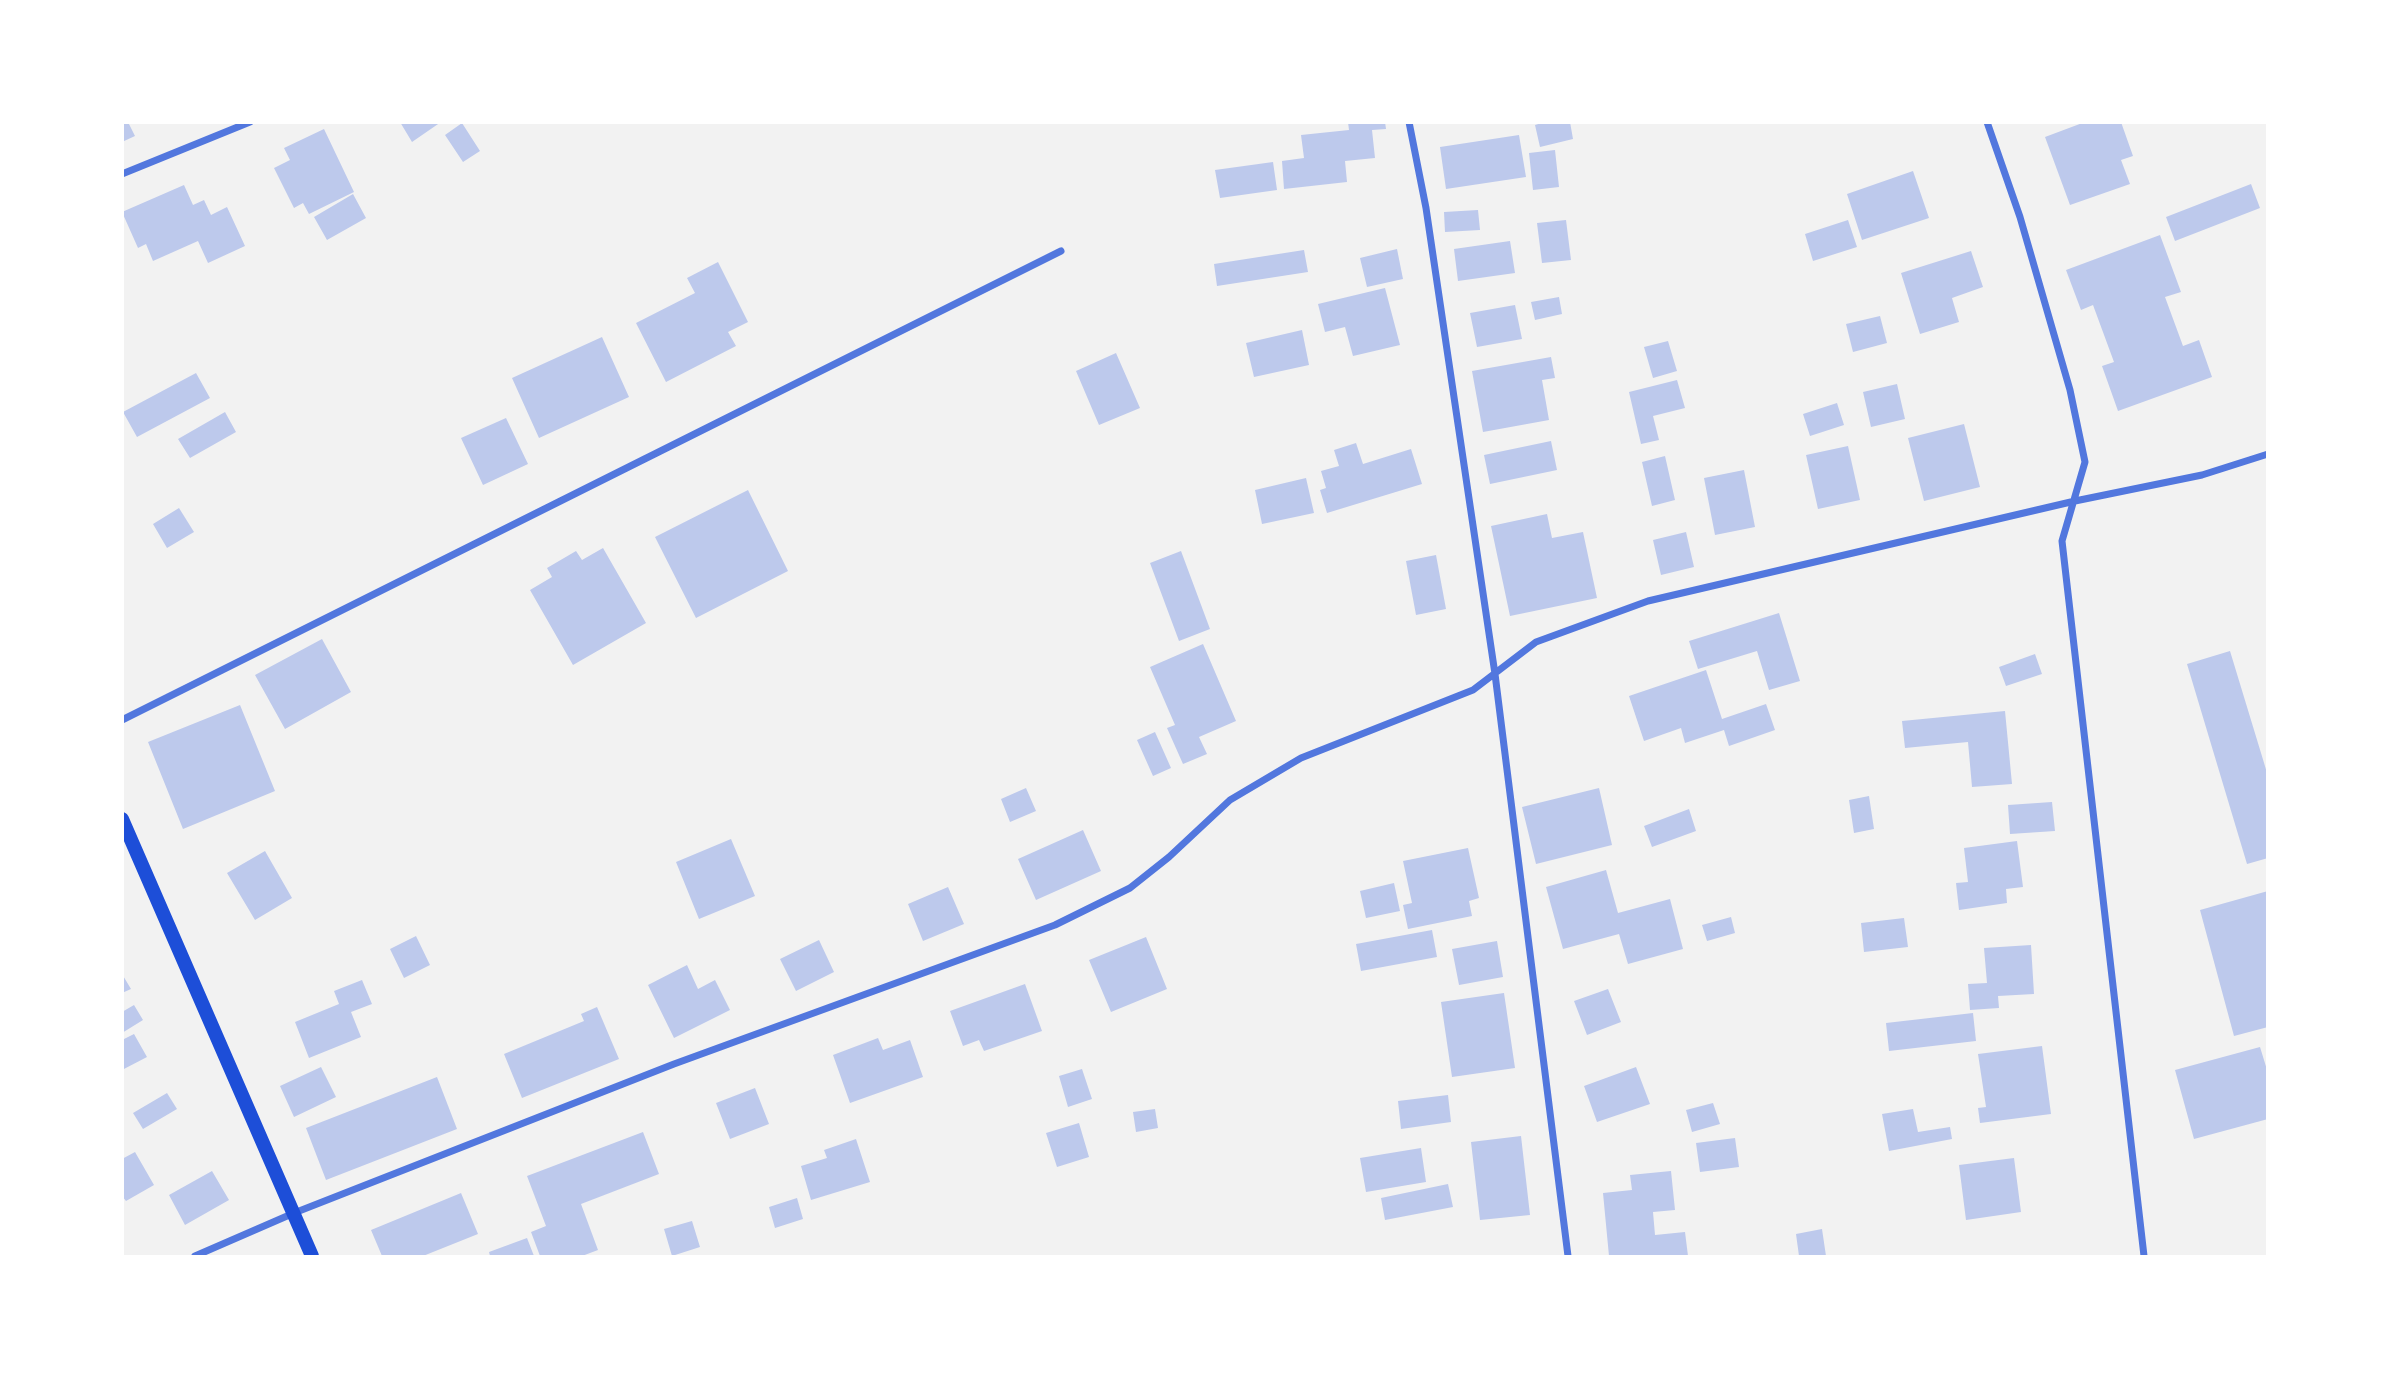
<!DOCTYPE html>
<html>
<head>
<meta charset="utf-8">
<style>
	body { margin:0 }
	#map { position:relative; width:2390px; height:1379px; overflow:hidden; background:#f2f2f2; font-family:Mulish,sans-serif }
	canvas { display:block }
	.frame { position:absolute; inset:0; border:124px solid #fff; pointer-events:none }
</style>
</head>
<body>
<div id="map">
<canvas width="2390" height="1379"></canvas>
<div class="frame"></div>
</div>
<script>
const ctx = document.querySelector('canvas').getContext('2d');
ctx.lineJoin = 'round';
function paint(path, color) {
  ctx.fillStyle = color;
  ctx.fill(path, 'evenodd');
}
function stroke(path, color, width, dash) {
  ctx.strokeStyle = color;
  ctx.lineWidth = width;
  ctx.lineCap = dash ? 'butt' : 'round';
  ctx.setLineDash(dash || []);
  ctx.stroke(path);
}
paint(new Path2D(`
	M122,122H128L135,136L122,142Z
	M400,122H441L412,142Z
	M1348,122H1385L1386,129L1372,130L1375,158L1345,161L1347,182L1284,189L1282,161L1304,158L1301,135L1349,130Z
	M1545,122H1570L1573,139L1540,147L1535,125Z
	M2085,122H2121L2133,156L2121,160L2130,184L2070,205L2045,137Z
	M462,123L480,151L463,162L445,135Z
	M324,129L354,192L309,214L303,203L294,208L274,168L290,160L284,148Z
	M1519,135L1526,177L1446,189L1440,147Z
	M1555,150L1559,187L1533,190L1529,153Z
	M1273,162L1277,190L1220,198L1215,170Z
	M1913,171L1929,218L1862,240L1847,194Z
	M2251,184L2260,208L2175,241L2166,217Z
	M184,185L193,205L204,200L211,215L227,207L245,246L208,263L198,241L153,261L146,244L138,248L122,212Z
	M353,194L366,218L327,240L314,217Z
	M1478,210L1480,230L1445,232L1444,212Z
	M1566,220L1571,260L1542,263L1537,223Z
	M1848,220L1857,247L1813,261L1805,234Z
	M2160,235L2181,292L2165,297L2183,346L2199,340L2212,377L2118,411L2102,366L2114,362L2093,305L2081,310L2066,270Z
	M1510,241L1515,273L1458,281L1454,249Z
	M1397,249L1403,279L1367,287L1360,258Z
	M1304,250L1308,272L1217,286L1214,264Z
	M1971,251L1983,287L1952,298L1959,322L1920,334L1901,273Z
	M718,262L748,322L728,332L736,346L666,382L636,323L695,293L687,278Z
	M1385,288L1400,345L1353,356L1345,327L1325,332L1318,304Z
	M1559,297L1562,314L1535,320L1531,302Z
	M1515,305L1522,339L1477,347L1470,313Z
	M1880,316L1887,343L1853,352L1846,324Z
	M1302,330L1309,365L1254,377L1246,343Z
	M602,337L629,397L539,438L512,378Z
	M1668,341L1677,371L1653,378L1644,347Z
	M1116,353L1140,408L1099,425L1076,371Z
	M1551,357L1555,378L1542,380L1549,420L1483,432L1472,371Z
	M196,373L210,398L137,437L123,412Z
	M1677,380L1685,408L1653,416L1659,440L1641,444L1629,392Z
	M1897,384L1905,419L1871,427L1863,392Z
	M1837,403L1844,425L1810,436L1803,414Z
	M225,412L236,432L190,458L178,439Z
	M506,418L528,464L483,485L461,438Z
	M1964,424L1980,487L1924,501L1908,438Z
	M1551,441L1557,470L1490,484L1484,455Z
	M1356,443L1363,464L1411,449L1422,484L1327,513L1320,490L1326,488L1321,471L1339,466L1334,450Z
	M1848,446L1860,500L1818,509L1806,455Z
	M1665,456L1675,500L1652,506L1642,462Z
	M1744,470L1755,527L1715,535L1704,478Z
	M1306,478L1314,513L1262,524L1255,490Z
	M748,490L788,571L696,618L655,537Z
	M179,508L194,532L167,548L153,524Z
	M1547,514L1552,538L1583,532L1597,598L1510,616L1491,526Z
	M1686,532L1694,567L1661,575L1653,540Z
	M603,548L646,623L573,665L530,590L552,577L547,568L576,551L582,560Z
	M1181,551L1210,629L1179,641L1150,563Z
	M1436,555L1446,609L1416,615L1406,561Z
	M1779,613L1800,681L1769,690L1757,651L1698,669L1689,641Z
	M322,639L351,692L285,729L255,675Z
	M1203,644L1236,721L1199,737L1207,754L1183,764L1167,728L1175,725L1150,667Z
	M2230,651L2268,776V858L2247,864L2187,664Z
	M2035,654L2042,674L2006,686L1999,667Z
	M1706,670L1722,719L1766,704L1775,730L1729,746L1724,730L1685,743L1681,728L1644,741L1629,696Z
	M240,705L275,791L183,829L148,742Z
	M2005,711L2012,784L1972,787L1968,742L1905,748L1902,721Z
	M1155,732L1171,768L1153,776L1137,740Z
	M1026,788L1036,811L1010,822L1001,799Z
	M1599,788L1612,845L1536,864L1522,807Z
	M1869,796L1874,829L1854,833L1849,800Z
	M2052,802L2055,831L2010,834L2008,805Z
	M1689,809L1696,831L1652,847L1644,826Z
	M1083,830L1101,871L1036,900L1018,859Z
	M731,839L755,896L699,919L676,862Z
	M2017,841L2023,887L2006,889L2007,903L1959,910L1956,883L1968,882L1964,848Z
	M1468,848L1479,898L1469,901L1472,916L1408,929L1403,905L1412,903L1403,861Z
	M265,851L292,898L255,920L227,873Z
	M1606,870L1618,913L1670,899L1683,949L1628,964L1619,934L1563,949L1546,887Z
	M1394,883L1400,911L1366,918L1360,891Z
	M948,887L964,924L923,941L908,904Z
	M2268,891V1027L2234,1036L2200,910Z
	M1731,917L1735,933L1707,941L1702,925Z
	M1904,918L1908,947L1864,952L1861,923Z
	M1432,930L1437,957L1361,971L1356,944Z
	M416,936L430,965L404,978L390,949Z
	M1146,937L1167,989L1111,1012L1089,960Z
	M819,940L834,972L796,991L780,959Z
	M1497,941L1503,977L1459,985L1452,949Z
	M2031,945L2034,994L1998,996L1999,1008L1970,1010L1968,984L1987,983L1984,948Z
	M687,965L698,989L715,980L730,1010L674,1038L648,985Z
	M122,974L131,989L122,993Z
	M362,980L372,1004L351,1012L361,1037L309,1058L295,1022L339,1004L334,991Z
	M1025,984L1042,1031L984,1051L979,1040L963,1046L950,1011Z
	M1608,989L1621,1022L1587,1035L1574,1001Z
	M1504,993L1515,1068L1452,1077L1441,1002Z
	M134,1005L143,1020L122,1033V1012Z
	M597,1007L619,1059L522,1098L504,1054L584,1021L581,1014Z
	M1973,1013L1976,1041L1889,1051L1886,1023Z
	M134,1034L147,1057L122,1070V1040Z
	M878,1038L883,1050L910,1040L923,1077L850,1103L833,1055Z
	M2042,1046L2051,1114L1980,1123L1978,1108L1986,1107L1978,1054Z
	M2260,1047L2268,1073V1119L2194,1139L2175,1070Z
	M321,1067L336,1097L294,1117L280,1086Z
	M1636,1067L1650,1104L1597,1122L1584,1086Z
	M1082,1069L1092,1099L1068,1107L1059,1076Z
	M437,1077L457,1129L326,1180L306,1128Z
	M755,1088L769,1124L730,1139L716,1103Z
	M167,1093L177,1109L143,1129L133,1113Z
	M1448,1095L1451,1122L1401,1129L1398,1101Z
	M1713,1103L1720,1124L1692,1132L1686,1110Z
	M1155,1109L1158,1128L1136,1132L1133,1112Z
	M1913,1109L1918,1132L1950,1127L1952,1139L1889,1151L1882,1114Z
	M1079,1123L1089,1157L1057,1167L1046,1133Z
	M643,1132L659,1174L581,1204L598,1250L582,1256H540L531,1232L546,1226L527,1176Z
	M1521,1136L1530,1215L1480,1220L1471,1142Z
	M1735,1138L1739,1167L1700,1172L1696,1143Z
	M856,1139L870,1182L811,1200L801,1166L827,1158L824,1150Z
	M1421,1148L1426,1182L1366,1192L1360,1158Z
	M135,1152L154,1185L126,1201L122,1196V1159Z
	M2014,1158L2021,1212L1966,1220L1959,1165Z
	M212,1171L229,1200L185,1225L169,1195Z
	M1671,1171L1675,1210L1653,1212L1655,1235L1685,1232L1688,1256H1609L1603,1193L1632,1190L1630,1175Z
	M1448,1184L1453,1207L1385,1220L1381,1198Z
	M461,1193L478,1234L423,1256H382L371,1230Z
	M797,1198L803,1219L775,1228L769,1207Z
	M692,1221L700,1247L672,1256L664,1229Z
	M1822,1229L1826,1256H1799L1796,1234Z
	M527,1238L534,1256H490L489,1252Z`), '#bdc9ec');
stroke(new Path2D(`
	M1409,122L1426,208L1495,674L1568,1256
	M1987,122L2020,217L2070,390L2085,462L2062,541L2144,1256
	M122,174L250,122
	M122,720L1061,251
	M195,1256L294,1213L674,1064L1055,925L1130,888L1169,857L1230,800L1301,758L1473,690L1536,642L1648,601L2075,501L2202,475L2268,454`), '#5277de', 7);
stroke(new Path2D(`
	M122,819L312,1256`), '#1d4ed8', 14);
</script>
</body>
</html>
